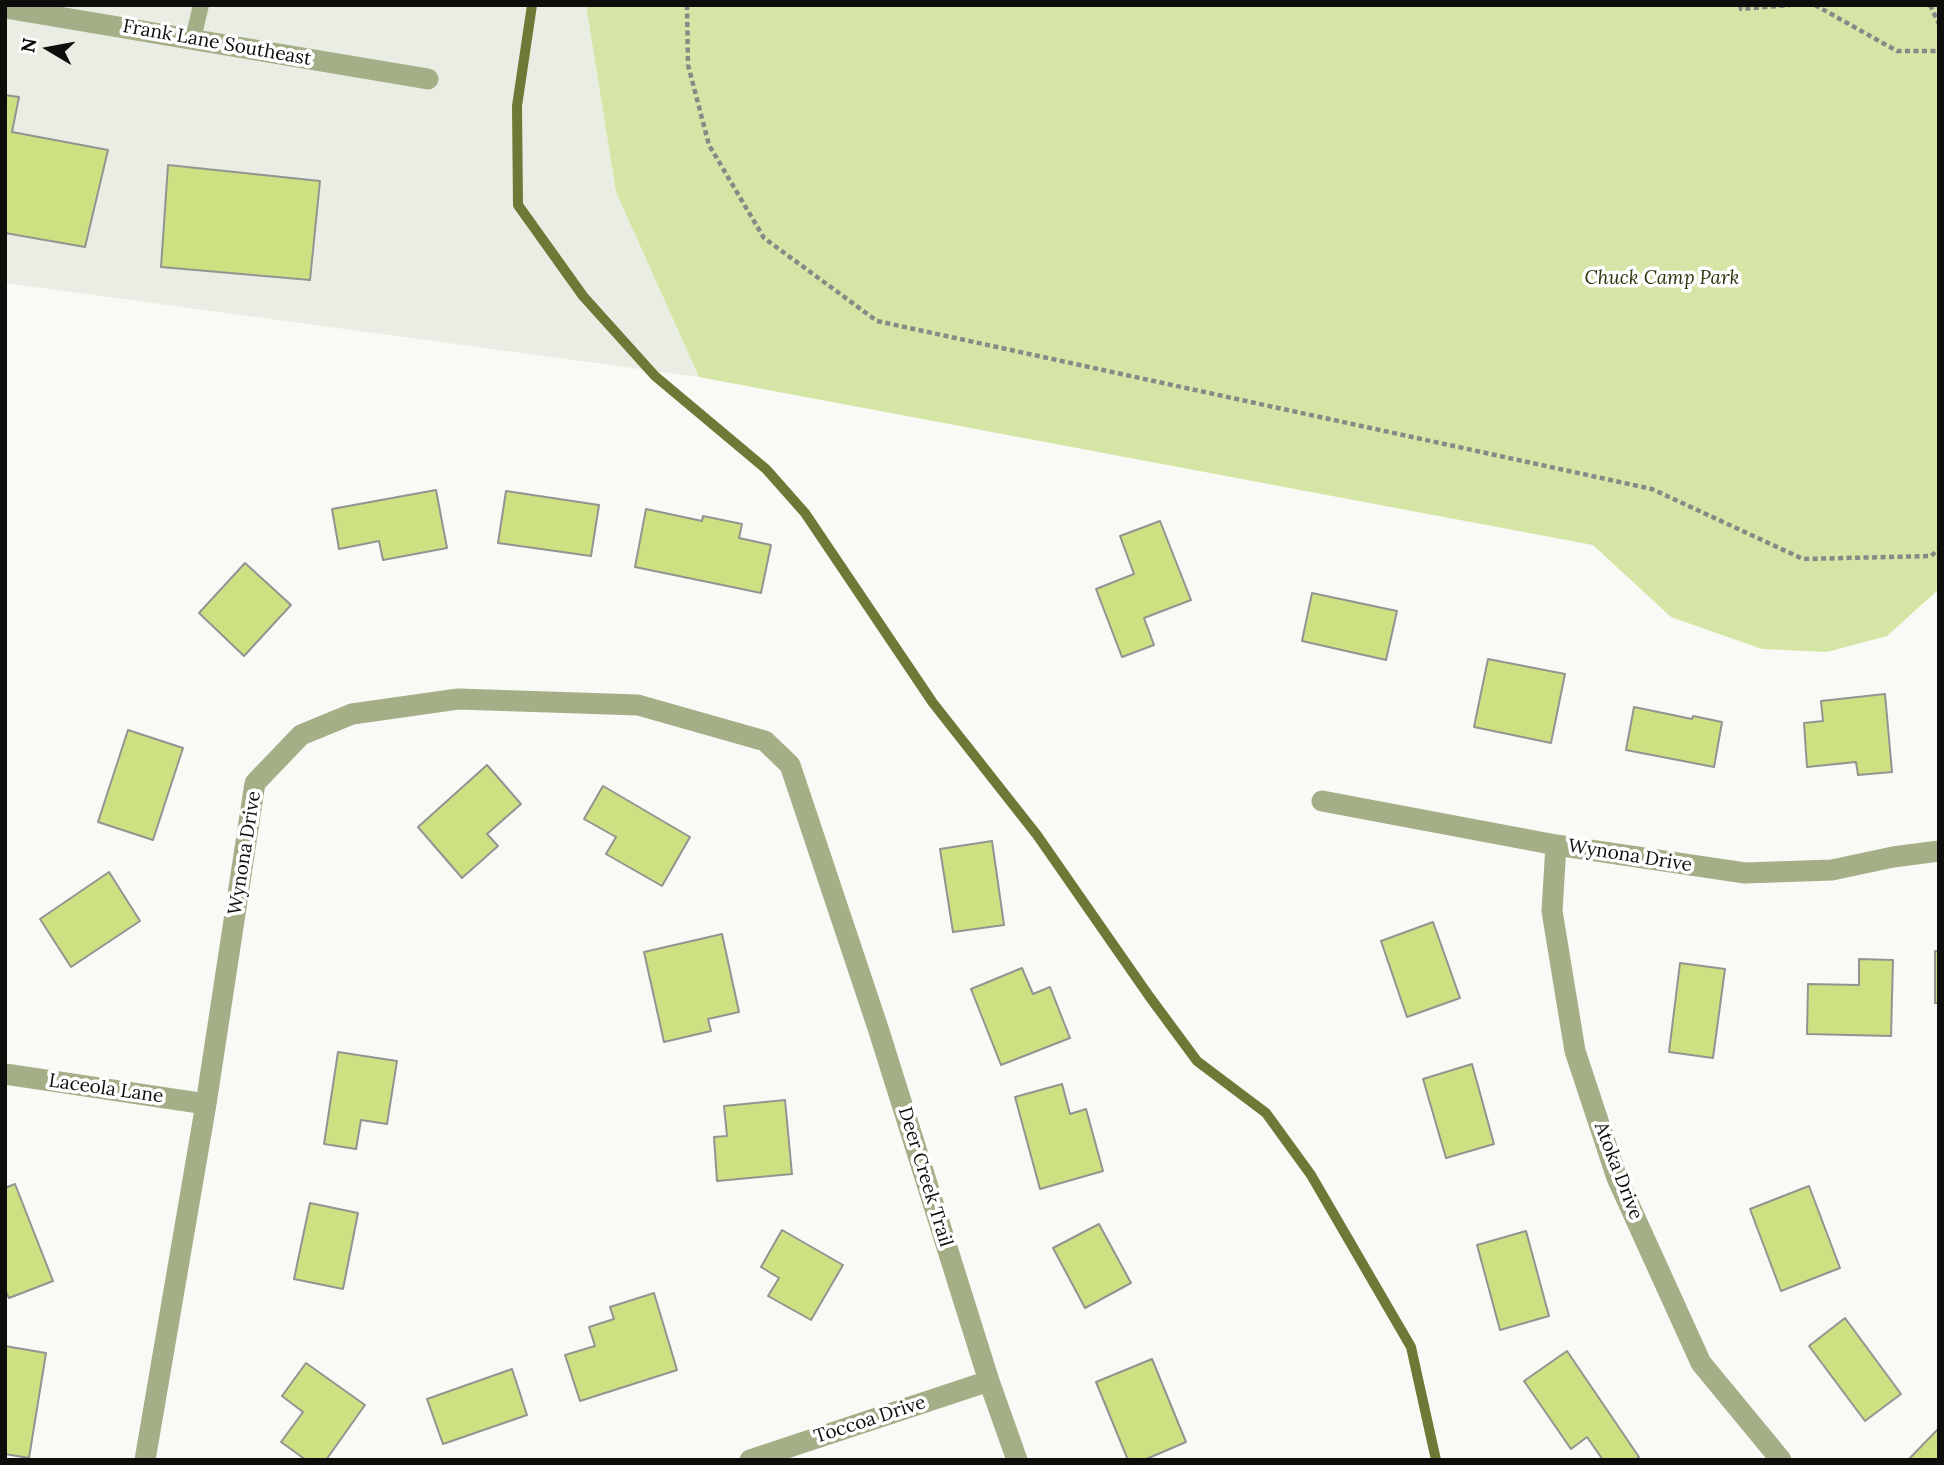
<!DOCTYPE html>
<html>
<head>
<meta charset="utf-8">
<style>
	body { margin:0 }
	#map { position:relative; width:1944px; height:1465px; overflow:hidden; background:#f9faf6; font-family:Lora,serif }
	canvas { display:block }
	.frame { position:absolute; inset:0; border:7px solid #0d0d0c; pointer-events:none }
	.north { position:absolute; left:14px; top:14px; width:70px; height:70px; -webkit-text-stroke:5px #fff; paint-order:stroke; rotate:280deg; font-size:19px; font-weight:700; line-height:28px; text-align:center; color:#0d0d0c }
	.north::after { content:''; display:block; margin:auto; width:24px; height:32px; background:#0d0d0c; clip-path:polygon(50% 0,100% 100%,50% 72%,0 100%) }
</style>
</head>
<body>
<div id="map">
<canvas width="1944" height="1465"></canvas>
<div class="frame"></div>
<div class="north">N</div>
</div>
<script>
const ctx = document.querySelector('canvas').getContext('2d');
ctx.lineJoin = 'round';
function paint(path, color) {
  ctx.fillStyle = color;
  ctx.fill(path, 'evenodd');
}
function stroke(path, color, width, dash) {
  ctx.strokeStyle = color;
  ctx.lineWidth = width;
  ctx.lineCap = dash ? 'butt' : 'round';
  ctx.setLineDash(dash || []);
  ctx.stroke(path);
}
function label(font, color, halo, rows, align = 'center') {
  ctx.font = font + ' Lora,serif';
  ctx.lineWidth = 7;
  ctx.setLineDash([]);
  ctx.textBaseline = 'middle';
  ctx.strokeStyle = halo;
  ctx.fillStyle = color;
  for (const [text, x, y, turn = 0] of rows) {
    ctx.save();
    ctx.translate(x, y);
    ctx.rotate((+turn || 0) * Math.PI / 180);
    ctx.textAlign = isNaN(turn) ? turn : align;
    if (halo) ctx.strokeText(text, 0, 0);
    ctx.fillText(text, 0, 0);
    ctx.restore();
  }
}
paint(new Path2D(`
	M5,5H586L616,192L699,377L5,283Z`), '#eaede3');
paint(new Path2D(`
	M586,5H1939V589L1887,636L1827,652L1762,649L1671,617L1593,545L699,377L616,192Z`), '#d5e5a5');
stroke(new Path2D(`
	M532,5L517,106L518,205L583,296L655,376L766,469L805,513L933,703L1037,835L1149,996L1197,1061L1266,1113L1311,1175L1411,1347L1436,1460`), '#6d7a37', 10);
const building = new Path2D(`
	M5,95L19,97L12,132L108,150L85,247L5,233Z
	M168,165L320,181L310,280L161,267Z
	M436,490L447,548L383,560L379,541L339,549L332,509Z
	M506,491L599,505L591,556L498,543Z
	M646,509L702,521L703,516L742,524L739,538L771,545L761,593L635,567Z
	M1160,521L1191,600L1144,618L1154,645L1122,657L1096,589L1134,574L1120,536Z
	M245,563L291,605L244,656L199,613Z
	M1312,593L1397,611L1386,660L1302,641Z
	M1488,659L1565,674L1551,743L1474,727Z
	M1885,694L1892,772L1858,775L1856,762L1807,767L1804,723L1823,721L1821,701Z
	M1634,707L1692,719L1693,716L1722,722L1714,767L1626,750Z
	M128,730L183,748L153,840L98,822Z
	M487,765L521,804L487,834L498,846L462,878L418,827Z
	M603,786L690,837L662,886L606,854L616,837L584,819Z
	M992,841L1004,925L953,932L940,849Z
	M109,872L140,921L71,967L40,919Z
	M1433,922L1460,998L1407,1017L1381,941Z
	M722,934L739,1012L708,1019L711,1031L664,1042L644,952Z
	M1935,951H1939V1003H1935Z
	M1859,959L1893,960L1891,1036L1807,1034L1808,984L1859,985Z
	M1680,963L1725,969L1713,1058L1669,1052Z
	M1022,968L1033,994L1050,987L1070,1038L1001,1065L971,989Z
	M338,1052L397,1061L387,1124L361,1120L356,1149L324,1144Z
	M1472,1064L1494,1144L1446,1158L1423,1079Z
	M1062,1084L1070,1114L1086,1109L1103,1171L1040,1189L1015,1097Z
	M785,1100L792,1174L717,1181L714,1137L727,1136L724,1106Z
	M15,1184L53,1281L9,1298L5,1290V1188Z
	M1809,1186L1840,1268L1781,1291L1750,1209Z
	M310,1203L358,1213L343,1289L294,1279Z
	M1099,1224L1131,1283L1085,1308L1053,1248Z
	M782,1230L843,1265L811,1320L768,1296L779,1278L761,1267Z
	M1526,1231L1549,1316L1500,1330L1477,1245Z
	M654,1293L677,1370L580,1401L565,1355L595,1346L589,1327L614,1319L610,1307Z
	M1845,1318L1901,1394L1865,1421L1809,1346Z
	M5,1346L46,1353L29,1458L5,1454Z
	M1567,1351L1639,1457L1634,1460H1603L1587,1437L1571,1449L1524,1381Z
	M1152,1359L1186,1442L1144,1460H1128L1096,1382Z
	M306,1363L365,1405L326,1460H306L281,1442L303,1412L282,1396Z
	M512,1369L527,1415L443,1444L427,1399Z
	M1939,1428V1460H1908Z`);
paint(building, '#cde182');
stroke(building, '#939491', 2);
stroke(new Path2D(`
	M687,5L688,65L709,145L764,238L877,321L1652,489L1803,559L1931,556L1939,549
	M1740,5L1741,9L1790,5
	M1815,5L1897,51H1939
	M1930,5L1939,24`), '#888986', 4.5, [5, 3.5]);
stroke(new Path2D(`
	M193,39L201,5`), '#a4ae87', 16);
stroke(new Path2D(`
	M5,8L428,79
	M1322,801L1556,845L1745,873L1832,870L1893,857L1939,851
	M1556,845L1552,911L1575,1051L1617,1178L1701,1363L1781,1460
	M5,1074L206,1104
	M145,1460L206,1104L255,783L301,735L352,714L458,699L638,705L765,741L790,765L878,1028L989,1381L1017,1460
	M750,1460L989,1381`), '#a4ae87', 21);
label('19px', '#0d0d0c', '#fff', [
	["Frank Lane Southeast",217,43,10],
	["Wynona Drive",245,853,-81],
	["Wynona Drive",1630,856,9],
	["Laceola Lane",106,1089,8],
	["Atoka Drive",1618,1171,69],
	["Deer Creek Trail",925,1177,73],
	["Toccoa Drive",870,1420,-18]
]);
label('italic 19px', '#2e350c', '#fff', [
	["Chuck Camp Park",1662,279]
]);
</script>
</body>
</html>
